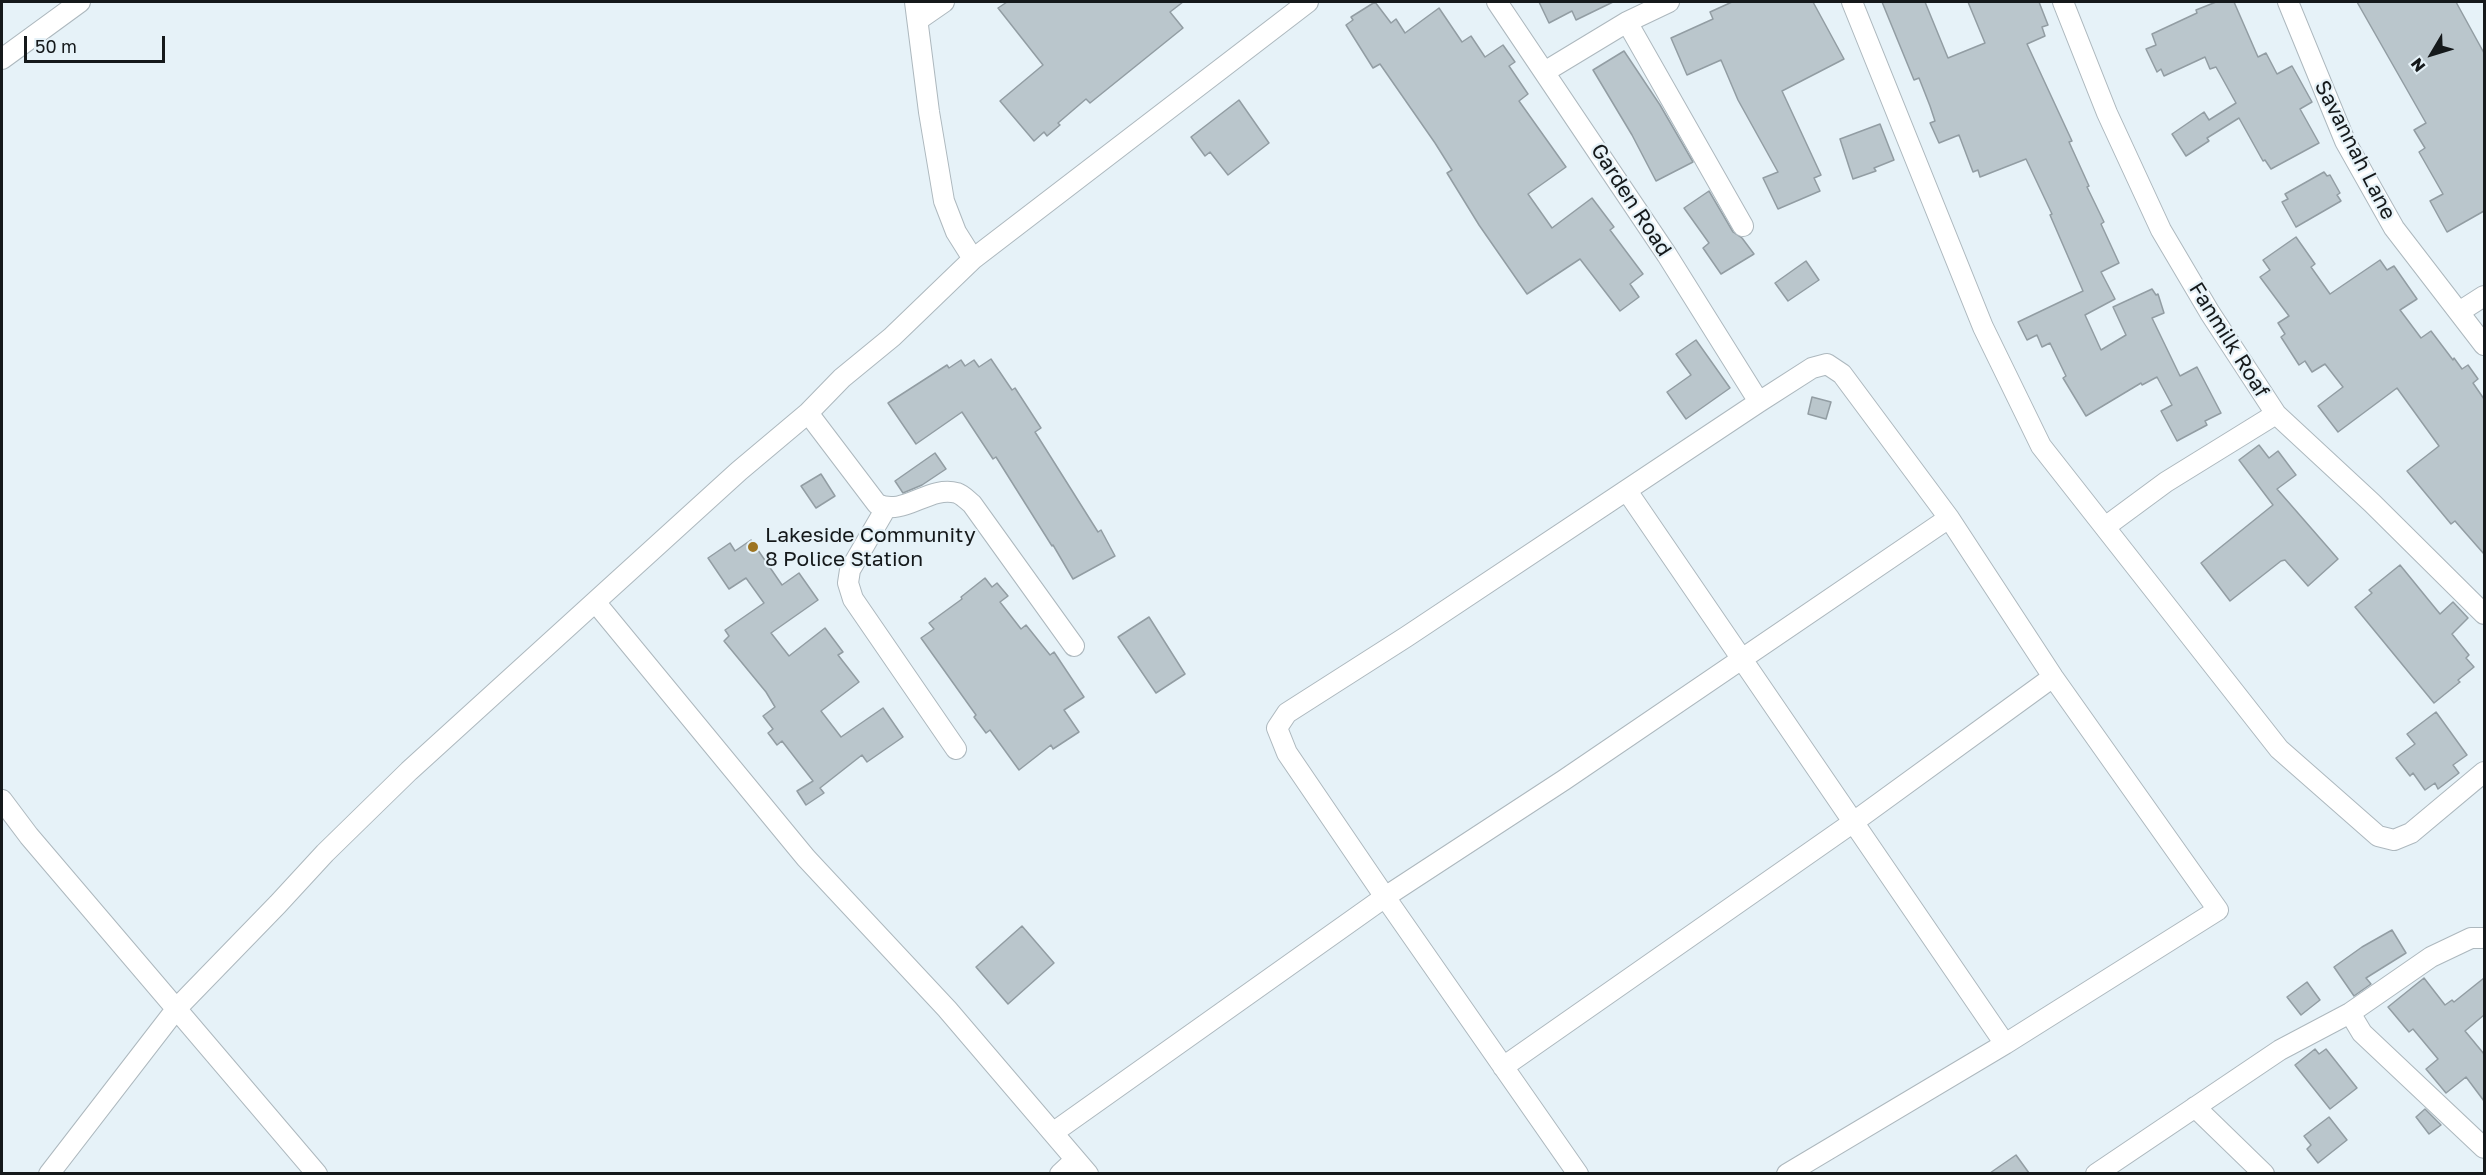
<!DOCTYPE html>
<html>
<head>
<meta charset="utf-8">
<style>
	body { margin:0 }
	#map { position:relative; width:2486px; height:1175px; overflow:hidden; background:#e6f2f8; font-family:"Golos Text",sans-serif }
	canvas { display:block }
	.frame { position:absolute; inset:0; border:3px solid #15191b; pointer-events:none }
	.north { position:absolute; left:2402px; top:24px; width:60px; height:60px; -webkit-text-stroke:4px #e6f2f8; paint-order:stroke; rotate:232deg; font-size:16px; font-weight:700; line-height:24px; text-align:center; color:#15191b }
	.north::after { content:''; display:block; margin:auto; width:21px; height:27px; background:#15191b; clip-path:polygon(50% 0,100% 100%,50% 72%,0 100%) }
	.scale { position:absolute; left:24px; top:36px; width:141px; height:27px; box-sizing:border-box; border:3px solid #15191b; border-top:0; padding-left:8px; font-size:18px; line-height:21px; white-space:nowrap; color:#15191b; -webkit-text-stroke:4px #e6f2f8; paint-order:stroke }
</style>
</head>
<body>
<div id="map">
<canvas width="2486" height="1175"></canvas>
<div class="frame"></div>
<div class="north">N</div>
<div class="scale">50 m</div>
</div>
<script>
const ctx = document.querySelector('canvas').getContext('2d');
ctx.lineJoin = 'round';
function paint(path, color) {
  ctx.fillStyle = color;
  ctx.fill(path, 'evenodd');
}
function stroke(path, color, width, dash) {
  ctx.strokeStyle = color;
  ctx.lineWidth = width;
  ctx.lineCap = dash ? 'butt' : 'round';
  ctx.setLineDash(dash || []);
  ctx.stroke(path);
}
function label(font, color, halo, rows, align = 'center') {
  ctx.font = font + ' "Golos Text",sans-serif';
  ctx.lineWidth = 4.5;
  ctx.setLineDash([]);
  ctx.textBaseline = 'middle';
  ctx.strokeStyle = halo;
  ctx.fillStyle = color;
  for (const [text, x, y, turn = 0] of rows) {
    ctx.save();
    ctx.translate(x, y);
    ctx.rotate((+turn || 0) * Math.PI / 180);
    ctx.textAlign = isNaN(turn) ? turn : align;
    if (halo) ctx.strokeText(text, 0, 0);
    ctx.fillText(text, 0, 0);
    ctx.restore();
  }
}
const building = new Path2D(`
	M1007,2H1183L1170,12L1183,28L1090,103L1086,99L1058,123L1060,125L1047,136L1044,132L1034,141L1000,101L1043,65L998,8Z
	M1375,2L1391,23L1396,19L1405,33L1439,8L1462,42L1471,36L1485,57L1503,45L1515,62L1509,66L1528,94L1519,101L1566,167L1528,194L1552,228L1592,198L1614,227L1610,230L1643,274L1630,284L1639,297L1620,311L1580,259L1527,294L1479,225L1447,173L1452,170L1435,143L1380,64L1373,68L1346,25L1353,20L1351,17Z
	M1539,2H1613L1576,20L1572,11L1549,23Z
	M1732,2H1813L1844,59L1782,91L1821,175L1814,178L1820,191L1778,209L1763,178L1778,172L1738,100L1721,60L1687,75L1671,38L1713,19L1710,12Z
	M1882,2H1925L1948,58L1985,43L1968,2H2039L2048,25L2042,27L2045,36L2027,44L2072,141L2069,142L2089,186L2087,187L2104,222L2101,224L2119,263L2101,272L2115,299L2085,315L2101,350L2126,335L2113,307L2152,289L2156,295L2158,294L2164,313L2152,318L2180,376L2197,367L2221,413L2205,421L2207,425L2177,441L2161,411L2172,405L2157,377L2142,385L2141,383L2086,416L2063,378L2066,376L2050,343L2042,347L2037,335L2027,340L2018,322L2083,291L2050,215L2052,214L2026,159L1980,177L1978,170L1973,172L1959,135L1939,143L1930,123L1935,121L1930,106L1919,78L1914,80Z
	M2216,2H2234L2258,57L2266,53L2277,74L2292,66L2312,102L2300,109L2319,143L2271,169L2265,160L2263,161L2239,118L2207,138L2209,141L2186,156L2172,134L2204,112L2209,120L2236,103L2216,67L2210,69L2205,57L2164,76L2161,69L2157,72L2146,49L2156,45L2152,34L2197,13L2196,10Z
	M2357,2H2456L2484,53V211L2447,232L2430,201L2443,194L2419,152L2425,148L2414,130L2426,123Z
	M1624,51L1660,105L1693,162L1656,181L1632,135L1593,70Z
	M1239,100L1269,143L1228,175L1210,152L1205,156L1191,137Z
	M1880,124L1894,160L1874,168L1876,171L1853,179L1840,139Z
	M2324,172L2327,176L2330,175L2340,193L2337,195L2341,201L2296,227L2282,202L2288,199L2285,194Z
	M1709,191L1733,232L1742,238L1754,254L1721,274L1703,248L1709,243L1684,208Z
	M2296,237L2315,264L2311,267L2330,294L2380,260L2387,270L2394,266L2417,299L2400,310L2421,338L2431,331L2453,360L2454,358L2462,369L2468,365L2478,379L2473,383L2484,399V554L2455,521L2451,524L2407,471L2439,446L2397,388L2338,432L2318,406L2343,387L2325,364L2312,372L2305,361L2299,365L2281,337L2285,334L2278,323L2289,316L2260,277L2270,270L2263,260Z
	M1806,261L1819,280L1788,301L1775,283Z
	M1696,340L1730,388L1686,419L1667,392L1691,375L1676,354Z
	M991,359L1012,390L1015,388L1041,428L1035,432L1098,532L1101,530L1115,556L1073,579L1053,545L1052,546L996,457L993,459L962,412L916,444L888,403L947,365L949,368L961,360L965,366L974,360L979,367Z
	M1812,397L1831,402L1826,419L1808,414Z
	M2259,445L2269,458L2278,451L2296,475L2277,489L2338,559L2308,586L2285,560L2281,561L2230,601L2201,563L2273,505L2239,460Z
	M935,453L946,469L922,485L903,493L895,481Z
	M821,474L835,496L816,508L801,486Z
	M751,540L782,585L799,573L818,600L771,633L789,656L825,628L843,652L838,655L859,682L821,711L841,737L883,708L903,737L867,762L862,755L820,788L824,793L806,805L797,791L813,781L782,741L777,745L768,733L773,729L763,716L775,707L766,692L724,641L729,636L725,630L764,603L746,578L729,589L708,558L730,543L735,551Z
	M2400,565L2440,614L2453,602L2468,618L2452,634L2469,655L2466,658L2474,667L2458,680L2460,682L2434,703L2355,607L2372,593L2369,590Z
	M985,578L992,587L997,583L1008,596L1000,602L1021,629L1026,625L1050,655L1054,652L1084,697L1064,710L1079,732L1053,749L1051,745L1019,770L990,730L986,733L974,717L976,715L921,638L934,629L929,623L962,599L961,597Z
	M1149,617L1185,674L1156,693L1118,637Z
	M2436,712L2467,755L2453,765L2459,773L2438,789L2435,783L2425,790L2413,773L2410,776L2396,758L2415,744L2407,734Z
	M1022,926L1054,963L1008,1004L976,967Z
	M2392,930L2406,953L2366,978L2371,984L2354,996L2334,967L2362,947Z
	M2424,978L2445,1005L2452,1000L2454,1002L2484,978V1015L2465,1031L2484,1054V1101L2466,1077L2446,1093L2426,1069L2438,1059L2413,1029L2409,1032L2388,1007Z
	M2307,982L2320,1000L2301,1015L2287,997Z
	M2315,1049L2319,1054L2326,1049L2357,1088L2330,1109L2295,1065Z
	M2425,1109L2441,1125L2429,1134L2416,1117Z
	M2329,1117L2347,1140L2318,1163L2307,1149L2311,1145L2304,1136Z
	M2016,1155L2029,1173H1990Z`);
paint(building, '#bac6cc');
stroke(building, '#929da3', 1.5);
const minor = new Path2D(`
	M915,2L929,112L944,201L956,232L973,259
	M1497,2L1667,255L1759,402
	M1852,2L1983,327L2041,446L2279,749L2378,836L2394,840L2411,833L2484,772
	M2063,2L2107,113L2161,230L2210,313L2276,414L2372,503L2484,614
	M2288,2L2345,141L2394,228L2484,345
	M918,20L944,2
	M1627,22L1743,226
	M2,59L80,2
	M1546,71L1627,22L1669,2
	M2459,312L2484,296
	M808,413L877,504C904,517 929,485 957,493C963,495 968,501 972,504L1074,646
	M1627,491L2005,1044
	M886,508L850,570L848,583L853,599L956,749
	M2105,527L2166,482L2276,414
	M596,603L806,858L947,1009L1088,1174
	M2,800L29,836L317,1174
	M2350,1013L2362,1033L2484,1148
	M1503,1067L1855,821L2053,677
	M2195,1107L2264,1174
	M1054,1132L1385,897L1564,780L1949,518
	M49,1174L177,1008L278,904L325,853L409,771L739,471L808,413L842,378L892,337L973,259L1308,2
	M1060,1174L1075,1160
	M1578,1174L1385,897L1287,753L1277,728L1287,713L1406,637L1759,402L1812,368L1827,364L1842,374L1949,518L2053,677L2218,910L2005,1044L1787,1174
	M2096,1174L2280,1050L2350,1013L2431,957L2471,938H2484`);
stroke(minor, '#adb8be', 22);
stroke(minor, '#fff', 20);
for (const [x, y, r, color] of [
	[753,547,6,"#9d7421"]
]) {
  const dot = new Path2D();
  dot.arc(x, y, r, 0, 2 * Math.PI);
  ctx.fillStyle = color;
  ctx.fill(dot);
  stroke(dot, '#e6f2f8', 2);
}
label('21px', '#15191b', '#e6f2f8', [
	["Savannah Lane",2355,150,63],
	["Garden Road",1631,200,57],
	["Fanmilk Roaf",2229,340,58]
]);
label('21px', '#15191b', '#e6f2f8', [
	["Lakeside Community",765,535],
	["8 Police Station",765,559]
], 'left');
</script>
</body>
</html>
